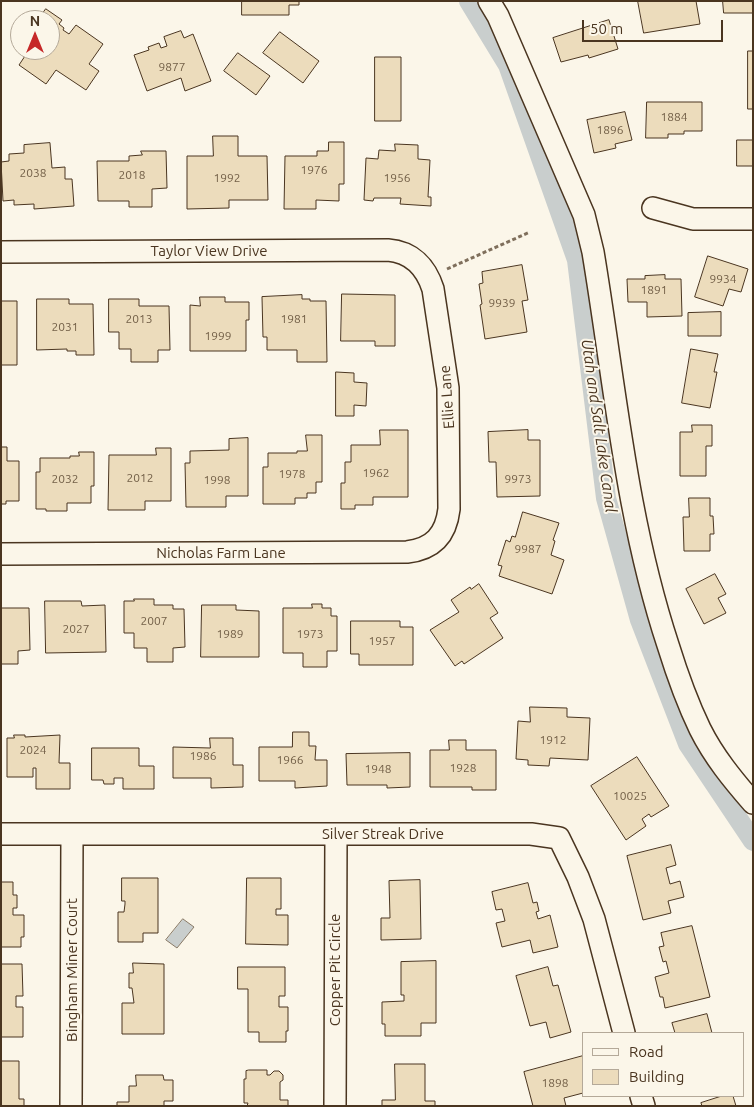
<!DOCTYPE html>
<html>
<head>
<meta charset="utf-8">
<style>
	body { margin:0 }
	#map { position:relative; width:754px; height:1107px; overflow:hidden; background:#fbf6e9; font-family:Ubuntu,sans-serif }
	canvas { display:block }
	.frame { position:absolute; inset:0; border:2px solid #4a3520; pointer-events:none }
	.legend { position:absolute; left:582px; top:1032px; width:162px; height:65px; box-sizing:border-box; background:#fbf6e9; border:1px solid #b4a999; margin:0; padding:6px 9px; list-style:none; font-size:15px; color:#4a3520 }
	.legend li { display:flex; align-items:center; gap:10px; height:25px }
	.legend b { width:25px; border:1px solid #b4a999 }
	.north { position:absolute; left:10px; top:10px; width:50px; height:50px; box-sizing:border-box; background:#fbf6e9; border:1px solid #b4a999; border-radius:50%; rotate:0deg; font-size:14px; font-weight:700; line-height:20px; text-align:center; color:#4a3520 }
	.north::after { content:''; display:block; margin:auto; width:18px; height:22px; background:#c62828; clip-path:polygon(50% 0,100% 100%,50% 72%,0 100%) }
	.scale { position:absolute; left:582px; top:20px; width:141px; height:22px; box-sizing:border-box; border:2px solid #4a3520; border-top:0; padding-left:6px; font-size:15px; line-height:18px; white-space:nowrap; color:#4a3520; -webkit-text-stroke:4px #fbf6e9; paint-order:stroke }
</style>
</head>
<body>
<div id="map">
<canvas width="754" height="1107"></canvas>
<div class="frame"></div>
<ul class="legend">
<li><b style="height:6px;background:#fbf6e9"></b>Road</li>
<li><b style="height:14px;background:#ecdcbc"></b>Building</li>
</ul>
<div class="north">N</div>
<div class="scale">50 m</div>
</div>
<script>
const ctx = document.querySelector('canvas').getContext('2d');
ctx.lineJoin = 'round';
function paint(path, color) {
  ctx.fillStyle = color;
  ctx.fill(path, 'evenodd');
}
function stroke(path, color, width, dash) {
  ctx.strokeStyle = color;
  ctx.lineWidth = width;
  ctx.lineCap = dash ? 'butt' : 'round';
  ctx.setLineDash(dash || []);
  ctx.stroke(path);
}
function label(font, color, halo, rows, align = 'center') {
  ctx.font = font + ' Ubuntu,sans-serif';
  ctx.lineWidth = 4;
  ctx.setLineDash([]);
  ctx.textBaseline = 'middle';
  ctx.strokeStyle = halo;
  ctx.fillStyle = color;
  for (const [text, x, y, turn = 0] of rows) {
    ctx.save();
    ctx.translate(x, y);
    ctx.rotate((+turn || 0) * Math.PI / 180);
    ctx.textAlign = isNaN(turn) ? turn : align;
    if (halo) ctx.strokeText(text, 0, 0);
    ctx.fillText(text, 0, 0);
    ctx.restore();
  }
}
const water = new Path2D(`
	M183,919L194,927L177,948L166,940Z`);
paint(water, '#c9cecd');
stroke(water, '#887966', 1);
stroke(new Path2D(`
	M469,1L508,65L577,260L606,498L640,620L688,744L753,841`), '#c9cecd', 20);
const building = new Path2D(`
	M242,1H299V5H289V15H242Z
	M638,1H696L700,24L644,33Z
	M723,1H753V13H724Z
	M46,9L62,20L59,24L64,28L63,30L69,34L76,25L103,44L89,64L99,71L86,90L56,70L46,84L19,65L29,50H50V20H38Z
	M609,20L618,49L589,58L588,55L561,62L553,38Z
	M181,31L184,38L193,34L211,81L185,91L181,78L147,91L134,55L149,50L148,47L159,43L161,48L167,46L164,37Z
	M280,32L319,61L303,83L263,53Z
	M748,51H753V109H748Z
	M238,53L270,76L256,95L224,71Z
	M375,57H401V121H375Z
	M647,102H702V131H684V134H668V138H646Z
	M625,112L632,140L615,144L616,148L594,153L587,120Z
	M213,136H238V156H267L268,200H229V208L187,209V156H213Z
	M737,140H753V166H737Z
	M329,142H344V184H339V201L316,200V209H284L285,156H317V151H328Z
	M50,143L52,168L65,167V179H72L74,206L34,209V204L14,205V200L3,201L1,162L9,161V154L24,153V145Z
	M395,144L418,145V159L430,160L428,197H431V206L400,204L401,198H374L373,201L364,200L366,158L378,159L379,150L395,151Z
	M141,151H166L167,188L152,189V207H129V201H98L97,161H129V156L142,155Z
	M708,256L748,269L741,292L729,289L723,306L695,297Z
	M522,265L528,300L522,301L527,332L485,339L480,305L482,304L479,284L483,283L482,272Z
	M665,275V279H681L682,316L647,317V302H628L627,279H645V276Z
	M342,294L395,295V346H375V341H341Z
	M302,295V299H310V301H326L327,362H297V350H267V337H263L262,297Z
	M200,297H225V302H249V320H246V351H190V305L200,306Z
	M37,299H69V304H93L94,355H76V351H67V349L37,350Z
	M109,299H139V306H169L170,350H158V362H131V349H119V332H109Z
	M1,301H17V365H1Z
	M721,312V336H688V313Z
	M691,349L718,354L714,372H717L710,408L682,403Z
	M336,372L354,373V382L367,383L366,406L354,405V416H336Z
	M692,425H712V446H706V476H680V432H692Z
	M380,430H408V497H373V505H355V509H341V483H345V462H351V445H380Z
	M528,430V440H540V496L497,497L496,462H489L488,432Z
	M306,435H322V482H316V493H307V498H295V504H263V467H268V453H297V451H307Z
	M248,438V496H226V507H186L185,463H190V451L229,450V439Z
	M1,447H7V461H19V501H6V504H1Z
	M156,448H171V501H145V510H108L109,455H156Z
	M79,452H94V486H91V503H67V511H46V509H36V472H40V458H70V456H79Z
	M689,498H710V516H713L714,534H710V551H684L683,517H689Z
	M523,512L559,523L553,540L555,541L551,555L564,560L552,594L499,576L502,566L498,565L506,540L510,542L512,536L515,537Z
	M715,574L726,594L718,598L726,613L704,624L686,589Z
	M479,584L498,613L490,618L503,638L464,664L462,661L455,666L430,630L459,612L451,600L470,587L471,589Z
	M134,599H154V605H173V609H184L185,647L173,648V662H147V648H134V633H124V601H134Z
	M45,601H81L82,606L105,605L106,652L46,653Z
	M312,604H322V608H331V616H337V651H327V667H303V653H283V608H312Z
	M202,605H236V610L259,611V657H201Z
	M1,608H29L30,650L18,651V664H1Z
	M351,621H400V627H413V665H359V654H351Z
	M530,707L567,708V717L590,718L588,760L550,758L549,766L528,765V760L516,759L518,721L530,722Z
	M293,732H309V746H316L315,760H327V786L295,788V781H259V747H292Z
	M14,735H25V737L60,735L59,763H70V789H36V768H33V777H7V738H14Z
	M210,738H233V765H243V787L211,788V778H173V747L210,748Z
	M449,740H466V750H496V790H472V787H430V750H449Z
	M92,748H139V766H154V789H123V778H114V784H104L103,780H92Z
	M410,753V787L387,788V785H347L346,754Z
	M637,757L669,806L651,817L649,814L642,819L646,826L626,840L591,786Z
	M671,845L676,865L666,868L670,884L680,881L684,897L668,901L671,913L643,920L627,856Z
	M122,878H158V933H143V942H118V912H124L125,904V901H122Z
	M247,878H281V909H276V915H288V945L246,944Z
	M420,880L421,939L381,940V918H390L389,881Z
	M1,882H13V895H17V908H13V915H24V937H21V947H1Z
	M528,883L533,903L537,902L539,911L536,912L538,919L550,915L558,947L533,953L530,940L502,947L496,923L505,921L502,909L496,910L492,892Z
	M692,926L710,997L665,1008L663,997H660L655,977L669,973L666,961L663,962L659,947L664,946L661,933Z
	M436,961V1023H421V1036H385V1024H382V1002L404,1001V995H401V962Z
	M133,963L164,964V1034H122V1003H134L132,988H129V973H133Z
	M1,964H22L23,996H16V1007H23V1037H1Z
	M238,967H285V996H279V1007H288V1031H286V1042H259V1032H248V989H238Z
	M548,967L553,986L558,985L571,1032L550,1038L546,1022L530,1026L516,976Z
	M707,1014L712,1033H675L672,1023Z
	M583,1056V1093L564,1098L566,1106H533L524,1072Z
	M1,1061H19V1099H24V1106H1Z
	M395,1064H425V1101H435V1106H382V1100H395Z
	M249,1070H267V1075H270L274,1071H279L283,1075V1080L280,1082V1100H288V1106H247L248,1103H244V1079H246V1071Z
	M136,1075H163L164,1080H173V1101H164V1106H117V1102H129V1086H136Z
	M722,1096H733L736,1106H702L701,1103Z`);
paint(building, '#ecdcbc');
stroke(building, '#4a3520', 1);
const minor = new Path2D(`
	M489,1L498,16L584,215L593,252C615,384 626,518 668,645C677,674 687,702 700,729C714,757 733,780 753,803
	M653,208L693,219H753
	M1,252L388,250C412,252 426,267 433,289L448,388L449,509C446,535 433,549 407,552L1,554
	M1,834H531L559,838L578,877L594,919L624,1033
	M641,1096L644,1106
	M71,1106L72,834
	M335,1106L336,834`);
stroke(minor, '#4a3520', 24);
stroke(new Path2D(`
	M447,269L530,232`), '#7f6f5c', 3, [4, 2.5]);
stroke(minor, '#fbf6e9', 21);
label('12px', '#725f47', null, [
	["9877",172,67],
	["1884",674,117],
	["1896",610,130],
	["1976",314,170],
	["2038",33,173],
	["2018",132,175],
	["1992",227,178],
	["1956",397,178],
	["9934",723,279],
	["1891",654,290],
	["9939",502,303],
	["2013",139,319],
	["1981",294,319],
	["2031",65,327],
	["1999",218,336],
	["1962",376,473],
	["1978",292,474],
	["2012",140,478],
	["2032",65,479],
	["9973",518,479],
	["1998",217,480],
	["9987",528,549],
	["2007",154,621],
	["2027",76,629],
	["1989",230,634],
	["1973",310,634],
	["1957",382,641],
	["1912",553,740],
	["2024",33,750],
	["1986",203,756],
	["1966",290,760],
	["1928",463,768],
	["1948",378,769],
	["10025",630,796],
	["1898",555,1083]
]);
label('15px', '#4a3520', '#fbf6e9', [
	["Taylor View Drive",209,251],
	["Ellie Lane",447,397,-94],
	["Nicholas Farm Lane",221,553],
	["Silver Streak Drive",383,834],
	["Bingham Miner Court",72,970,-90],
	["Copper Pit Circle",335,970,-90]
]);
label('italic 16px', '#4a3520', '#fbf6e9', [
	["Utah and Salt Lake Canal",599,426,82]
]);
</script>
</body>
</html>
